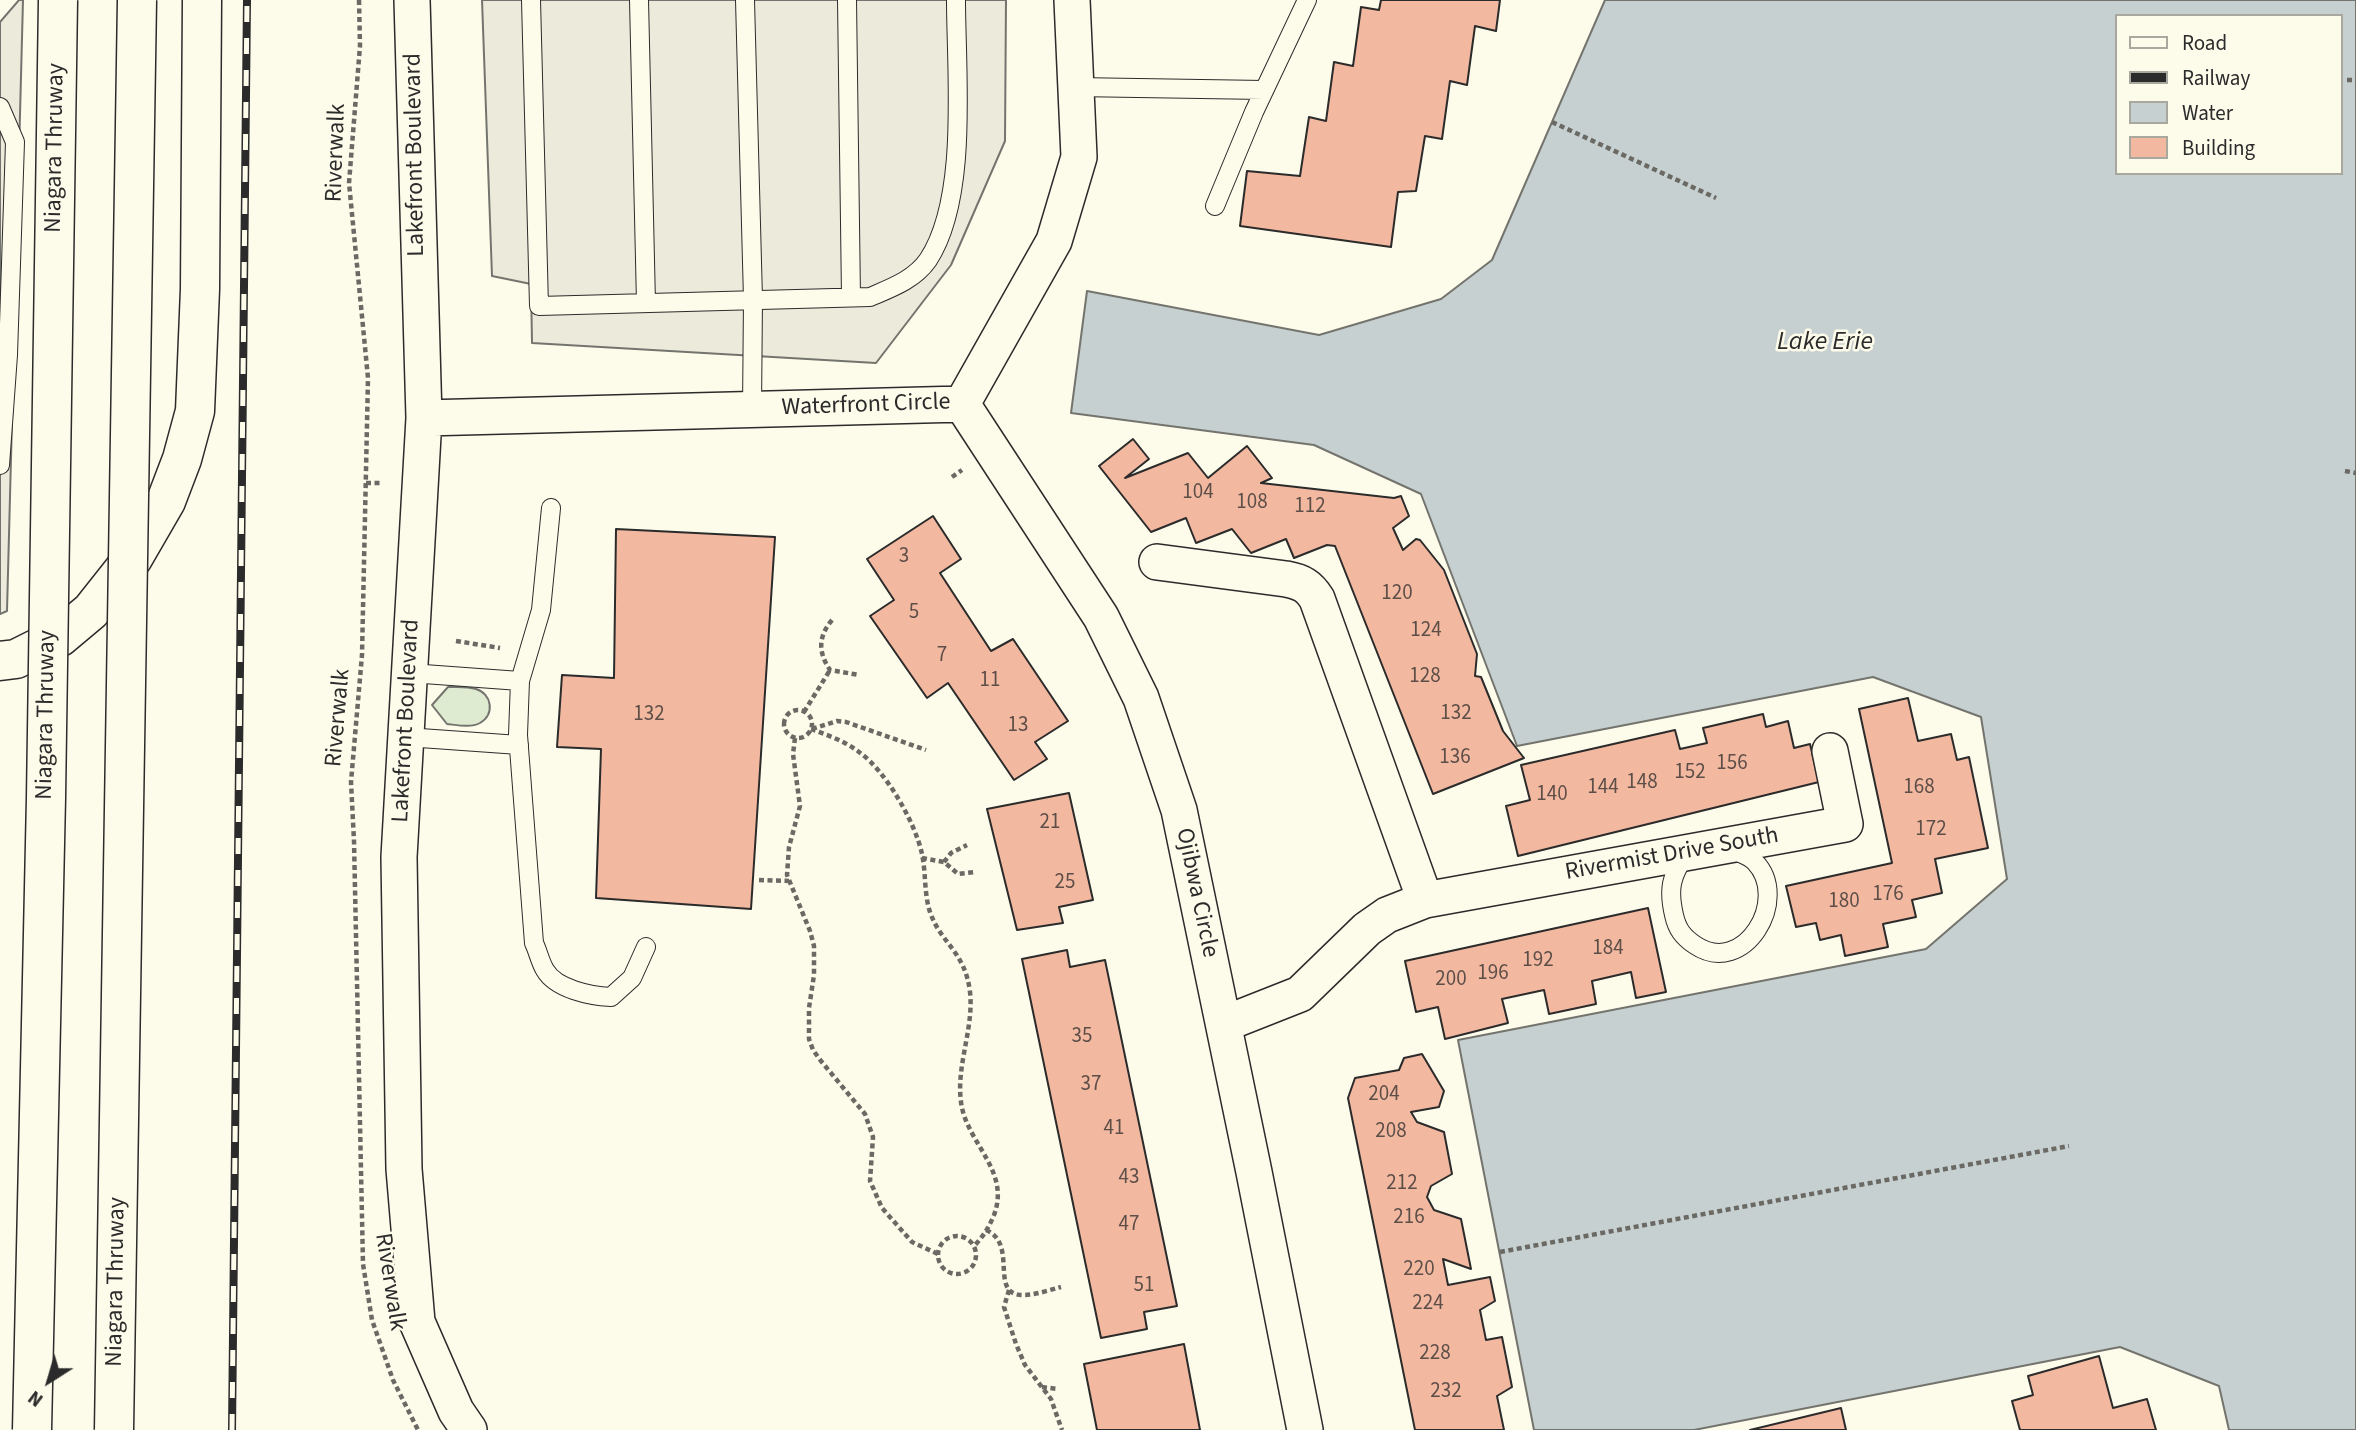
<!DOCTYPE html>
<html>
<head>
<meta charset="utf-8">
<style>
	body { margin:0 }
	#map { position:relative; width:2356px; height:1430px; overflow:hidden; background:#fdfbea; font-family:"Source Sans 3",sans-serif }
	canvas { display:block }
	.legend { position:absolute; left:2115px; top:14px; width:228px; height:161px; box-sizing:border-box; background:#fdfbea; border:2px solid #a9a89e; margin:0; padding:9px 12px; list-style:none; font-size:21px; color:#2b2b2b }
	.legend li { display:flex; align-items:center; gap:14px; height:35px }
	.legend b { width:35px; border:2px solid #a9a89e }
	.north { position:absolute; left:14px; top:1346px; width:70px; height:70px; -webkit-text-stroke:5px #fdfbea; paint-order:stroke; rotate:217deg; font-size:19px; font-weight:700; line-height:28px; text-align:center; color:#2b2b2b }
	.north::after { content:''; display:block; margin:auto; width:24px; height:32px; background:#2b2b2b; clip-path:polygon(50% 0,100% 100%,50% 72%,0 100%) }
</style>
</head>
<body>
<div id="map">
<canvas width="2356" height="1430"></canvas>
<ul class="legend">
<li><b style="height:9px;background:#fdfbea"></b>Road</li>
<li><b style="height:9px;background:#2b2b2b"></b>Railway</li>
<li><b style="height:19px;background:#c7d0d0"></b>Water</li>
<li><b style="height:19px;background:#f2b8a0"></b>Building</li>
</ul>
<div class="north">N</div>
</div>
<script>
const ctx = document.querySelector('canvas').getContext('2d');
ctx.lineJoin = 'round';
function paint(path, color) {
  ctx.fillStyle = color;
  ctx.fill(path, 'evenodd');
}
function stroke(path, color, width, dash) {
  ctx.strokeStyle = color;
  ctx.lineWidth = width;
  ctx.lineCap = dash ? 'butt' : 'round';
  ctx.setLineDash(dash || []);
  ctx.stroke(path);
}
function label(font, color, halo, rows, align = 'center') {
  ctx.font = font + ' "Source Sans 3",sans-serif';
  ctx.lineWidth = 5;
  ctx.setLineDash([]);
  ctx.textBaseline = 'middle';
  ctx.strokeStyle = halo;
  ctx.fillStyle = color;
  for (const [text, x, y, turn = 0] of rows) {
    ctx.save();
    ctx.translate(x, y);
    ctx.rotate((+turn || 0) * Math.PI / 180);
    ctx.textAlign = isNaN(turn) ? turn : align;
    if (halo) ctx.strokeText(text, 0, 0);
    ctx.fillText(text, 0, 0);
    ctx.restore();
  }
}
const green = new Path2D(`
	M448,687C456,687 467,686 476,689C492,694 495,714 480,723C471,728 457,725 447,724L432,705Z`);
paint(green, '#deebd1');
stroke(green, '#74746e', 2);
const parking = new Path2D(`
	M19,0H23L7,611L0,614V22Z
	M482,0H1006L1005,141L951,265L876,363L532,343L531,284L492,276Z`);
paint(parking, '#eceadb');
stroke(parking, '#74746e', 2);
const water = new Path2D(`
	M1605,0H2356V1430H2229L2219,1386L2120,1347L1694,1430H1534L1458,1040L1926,949L2007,879L1981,717L1873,677L1517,746L1421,494L1314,445L1071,413L1087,291L1319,335L1441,299L1492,260ZM2116,16H2340V173H2116Z`);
paint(water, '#c7d0d0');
stroke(water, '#74746e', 2);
const building = new Path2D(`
	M1381,0H1500L1496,31L1475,26L1467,85L1450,81L1442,139L1425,136L1416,191L1398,192L1391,247L1240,226L1247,171L1300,176L1309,117L1326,121L1334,62L1353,66L1361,7L1379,10Z
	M1133,439L1149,459L1125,478L1188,453L1208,478L1247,446L1272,478L1261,483L1394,498L1401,496L1409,516L1393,528L1403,550L1416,539L1420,540L1444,570L1477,654L1475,676L1481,677L1503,731L1524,758L1433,794L1335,546L1327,545L1294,558L1286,539L1251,553L1232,529L1196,543L1186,518L1151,532L1099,466Z
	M933,516L961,559L940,573L991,651L1013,639L1068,721L1035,742L1047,759L1014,780L948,683L927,698L870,616L894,600L867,559Z
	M616,529L775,537L751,909L596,898L601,749L557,747L562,675L614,678Z
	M1908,698L1918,741L1951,734L1957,760L1969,757L1988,848L1935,859L1942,893L1912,900L1916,917L1883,924L1888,947L1845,956L1841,935L1820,940L1816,923L1796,927L1786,886L1892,863L1859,709Z
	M1763,714L1766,727L1788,721L1794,748L1810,744L1819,782L1518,856L1506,806L1530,800L1521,765L1675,730L1680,749L1707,743L1703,728Z
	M1069,793L1093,900L1059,907L1063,923L1017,930L987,809Z
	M1648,908L1666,992L1636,998L1631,972L1592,981L1596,1004L1549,1014L1544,990L1502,999L1508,1023L1445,1039L1438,1007L1416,1012L1405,961Z
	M1067,950L1070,967L1105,960L1177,1306L1144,1312L1147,1329L1101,1338L1022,959Z
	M1422,1054L1444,1091L1439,1107L1411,1112L1417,1122L1444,1132L1452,1174L1431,1186L1427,1197L1434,1210L1461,1219L1471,1269L1443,1259L1448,1285L1490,1277L1495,1301L1480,1310L1486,1340L1502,1337L1512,1387L1497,1396L1504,1430H1415L1348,1098L1355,1078L1399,1070L1404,1058Z
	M1184,1344L1200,1430H1097L1084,1364Z
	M2099,1356L2113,1408L2147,1399L2156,1430H2020L2012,1401L2033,1395L2028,1376Z
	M1841,1408L1846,1430H1750Z`);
paint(building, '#f2b8a0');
stroke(building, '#2b2b2b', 2);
const lane = new Path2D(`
	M531,0L539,306L870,297C891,288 914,280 928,260C969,198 956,73 956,0
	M639,0L646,303
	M745,0L753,299L752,409
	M847,0L851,297
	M1075,87L1264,90
	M0,107L15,142L8,355L0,465
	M1215,206L1254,112L1307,0
	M551,508L541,610L520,681L518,735L534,943C538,951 540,962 545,970C556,989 590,996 611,997L632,978L646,947
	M410,673L520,681
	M406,737L519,745
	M1686,854C1671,876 1668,889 1674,915C1677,929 1683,937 1695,945C1744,978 1791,899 1755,862C1750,856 1739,853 1732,849`);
const street = new Path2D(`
	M412,0L424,418L399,857L404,1169L417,1322L456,1411L469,1430
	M962,404L1101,617L1141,698L1179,810L1254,1172L1305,1430
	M962,404L1054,241L1079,157L1072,0
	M424,418L962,404
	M1157,562L1286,579C1302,582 1309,586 1317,599L1425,900
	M1224,1024L1300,994L1367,929L1387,915L1425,900L1845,824L1830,751`);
const highway = new Path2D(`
	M0,661L16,659L60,637L91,611L133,558L166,501L182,459L195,411L200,289L202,0`);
stroke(lane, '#2b2b2b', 20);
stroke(street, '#2b2b2b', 38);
stroke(highway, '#2b2b2b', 41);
stroke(new Path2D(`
	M359,0L360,46L349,183L368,378L362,655L351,782L354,841L363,1264L372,1320L393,1380L418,1430
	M2347,80H2356
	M1552,122L1716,198
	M2345,471L2356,473
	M952,477L962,470
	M366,483H383
	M832,620C818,637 818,652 830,670L859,675
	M456,641L500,648
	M784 724a14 14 0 1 1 28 0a14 14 0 1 1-28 0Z
	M804,712L830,670
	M811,729C827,735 845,741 859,752C886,771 915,822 922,854C926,873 924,894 930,912C941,944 965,951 970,992C974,1029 956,1065 961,1102C966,1143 1011,1170 994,1215C989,1227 983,1237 974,1246
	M812,729L837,721L846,722L926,750
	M795,738L793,754L800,806L789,847L787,875L810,931L814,946V975L809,1008V1039L813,1050L821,1061L865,1114L873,1137L870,1181L882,1208L912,1242L938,1254
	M922,858L944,862L958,874L975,872
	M944,862L951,853L967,845
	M759,880L789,881
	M986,1230C1019,1244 988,1295 1023,1295C1036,1295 1049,1290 1061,1287
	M938 1255a19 19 0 1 1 38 0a19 19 0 1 1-38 0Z
	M1500,1252L2069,1146
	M1009,1290L1004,1307L1016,1344L1025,1365L1051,1399L1062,1430
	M1042,1387L1058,1389`), '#6a6964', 4.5, [5, 3.5]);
stroke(lane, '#fdfbea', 18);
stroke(street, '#fdfbea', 35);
stroke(highway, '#fdfbea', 38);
const rail = new Path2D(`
	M232,1430L247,0`);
stroke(rail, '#2b2b2b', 8);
stroke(rail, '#fdfbea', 5, [16]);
const highwayBridge = new Path2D(`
	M32,1430L46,798L58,0
	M114,1430L137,0`);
stroke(highwayBridge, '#2b2b2b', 41, []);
stroke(highwayBridge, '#fdfbea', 38);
label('21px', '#5d4e48', null, [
	["104",1198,493],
	["108",1252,503],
	["112",1310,507],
	["3",904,557],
	["120",1397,594],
	["5",914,613],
	["124",1426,631],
	["7",942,656],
	["128",1425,677],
	["11",990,681],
	["132",1456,714],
	["132",649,715],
	["13",1018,726],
	["136",1455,758],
	["156",1732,764],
	["152",1690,773],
	["148",1642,783],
	["144",1603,788],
	["168",1919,788],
	["140",1552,795],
	["21",1050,823],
	["172",1931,830],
	["25",1065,883],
	["176",1888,895],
	["180",1844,902],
	["184",1608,949],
	["192",1538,961],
	["196",1493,974],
	["200",1451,980],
	["35",1082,1037],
	["37",1091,1085],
	["204",1384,1095],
	["41",1114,1129],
	["208",1391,1132],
	["43",1129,1178],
	["212",1402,1184],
	["216",1409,1218],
	["47",1129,1225],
	["220",1419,1270],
	["51",1144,1286],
	["224",1428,1304],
	["228",1435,1354],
	["232",1446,1392]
]);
label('24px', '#2b2b2b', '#fdfbea', [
	["Niagara Thruway",56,148,-89],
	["Riverwalk",337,153,-88],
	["Lakefront Boulevard",416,155,-91],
	["Waterfront Circle",866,406,-2],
	["Niagara Thruway",47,715,-89],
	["Riverwalk",339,718,-85],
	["Lakefront Boulevard",407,721,-87],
	["Rivermist Drive South",1672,855,-10],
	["Ojibwa Circle",1196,893,78],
	["Niagara Thruway",117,1282,-89],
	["Riverwalk",389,1282,81]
]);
label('italic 26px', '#2b2b2b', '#fdfbea', [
	["Lake Erie",1825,343]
]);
</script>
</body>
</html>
